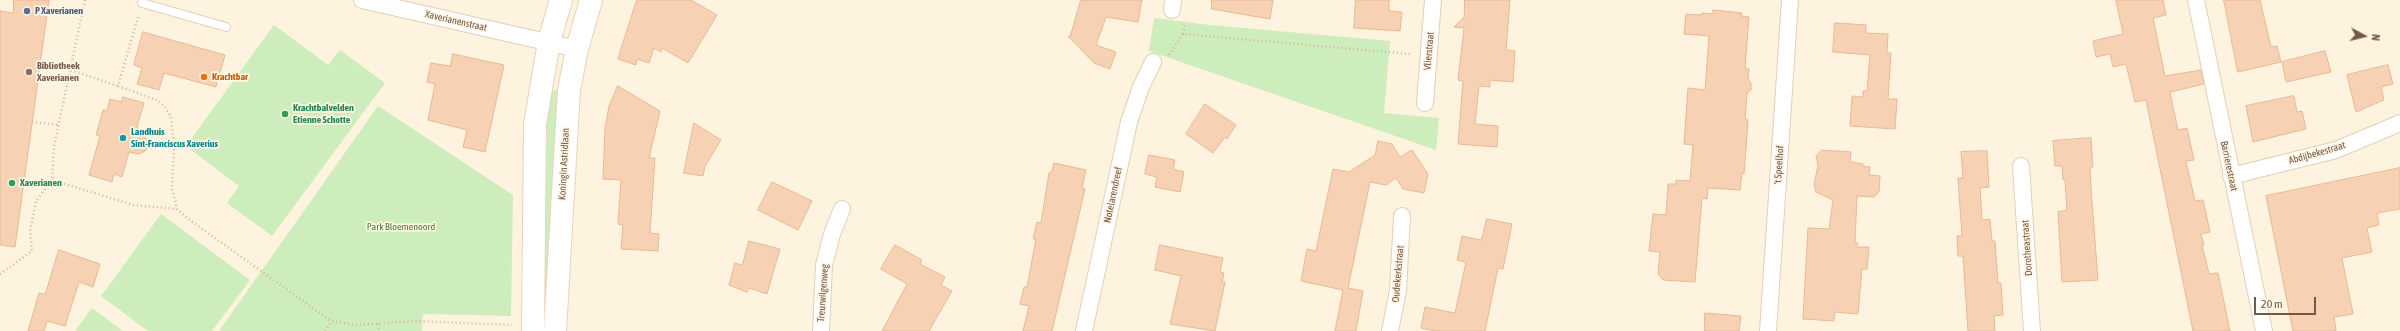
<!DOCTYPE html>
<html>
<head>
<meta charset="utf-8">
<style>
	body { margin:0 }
	#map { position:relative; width:2400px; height:331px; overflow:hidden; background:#fef3de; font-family:"Asap Condensed",sans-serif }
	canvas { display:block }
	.north { position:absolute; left:2344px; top:16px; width:40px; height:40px; -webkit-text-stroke:3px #fff6e6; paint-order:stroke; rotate:97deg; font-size:11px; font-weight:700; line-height:16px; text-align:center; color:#765844 }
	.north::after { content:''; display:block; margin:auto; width:14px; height:18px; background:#765844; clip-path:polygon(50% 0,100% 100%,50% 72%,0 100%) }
	.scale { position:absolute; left:2254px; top:297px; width:62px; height:18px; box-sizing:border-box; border:2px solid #765844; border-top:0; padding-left:5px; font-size:12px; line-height:14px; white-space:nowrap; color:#765844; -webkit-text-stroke:3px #fff6e6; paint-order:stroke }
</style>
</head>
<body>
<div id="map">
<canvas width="2400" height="331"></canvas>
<div class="north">N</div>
<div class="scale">20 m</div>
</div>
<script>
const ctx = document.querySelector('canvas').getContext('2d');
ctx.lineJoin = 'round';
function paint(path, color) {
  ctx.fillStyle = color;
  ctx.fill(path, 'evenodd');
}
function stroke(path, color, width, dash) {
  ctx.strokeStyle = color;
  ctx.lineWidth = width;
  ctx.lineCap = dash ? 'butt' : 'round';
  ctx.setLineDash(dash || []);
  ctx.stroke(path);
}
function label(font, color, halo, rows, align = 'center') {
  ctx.font = font + ' "Asap Condensed",sans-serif';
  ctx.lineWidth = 3.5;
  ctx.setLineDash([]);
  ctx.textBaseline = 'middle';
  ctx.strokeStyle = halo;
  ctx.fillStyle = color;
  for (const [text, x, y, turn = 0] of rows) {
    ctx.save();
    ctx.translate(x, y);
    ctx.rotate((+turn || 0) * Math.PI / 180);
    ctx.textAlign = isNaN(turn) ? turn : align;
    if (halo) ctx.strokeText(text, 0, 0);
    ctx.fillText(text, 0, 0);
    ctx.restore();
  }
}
paint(new Path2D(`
	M1154,18L1210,25L1390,41L1384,113L1439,118L1436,150L1149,51Z
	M274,25L328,65L340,50L385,83L272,236L227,203L239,186L186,146Z
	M556,90L559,91L548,331H544L547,118L552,91Z
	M378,106L513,195L511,316L423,314L422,331H219Z
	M161,214L250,280L212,331H148L101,296Z
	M92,308L123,331H75Z`), '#cdedbc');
const building = new Path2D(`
	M14,0H49L15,247L0,245V11L13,13Z
	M637,0H691L717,15L688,63L662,48L661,52L654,48L649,63L637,59L636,65L618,59Z
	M1081,0H1142L1138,22L1106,17L1096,45L1116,52L1110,69L1094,63L1068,36H1070Z
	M1212,0H1273L1270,19L1212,9Z
	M1356,0H1389V11L1402,12L1400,31L1354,28Z
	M1465,0H1510L1506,50L1515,51L1513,82L1490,80V87L1479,86L1475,124L1498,126L1497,147L1458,144L1463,81L1458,80L1464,28L1454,27L1464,17Z
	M2116,0H2163L2166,15L2153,18L2165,76L2201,70L2204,84L2170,92L2178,130L2187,128L2194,160L2186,161L2195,201L2203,200L2210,232L2201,234L2204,245H2202L2209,274L2218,273L2230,331H2193L2146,100L2135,102L2126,64L2113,67L2110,54L2096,57L2093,41L2123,34Z
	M2224,0H2260L2271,47L2277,46L2281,62L2238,72Z
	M1713,10L1742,13L1741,16L1749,17L1745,68L1749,69L1748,79L1751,83V90L1747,93L1745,119L1748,120L1744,174L1742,173L1740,190L1708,188L1707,199L1702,198L1695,282L1663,280L1658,274L1660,252L1649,251L1653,214L1666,215L1668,184H1676V180L1690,181L1693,145L1684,144L1688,88L1705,90L1709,36L1684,34L1686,14L1702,15V13L1713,14Z
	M1835,23L1866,25V33L1888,34L1887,53H1891L1888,99H1897L1895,129L1850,126L1852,96L1863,97V91H1867L1870,55L1833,52Z
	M143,32L225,55L216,87L164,73L159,90L137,84L142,68L134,65Z
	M2325,51L2331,72L2286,82L2282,62Z
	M453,54L504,65L485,152L463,147L467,130L428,120L435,84L427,82L431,63L450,66Z
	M2388,65L2393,84L2381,87L2384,100L2356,112L2347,75Z
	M618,86L660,111L649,158H655L650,233L659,234L658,251L621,249L623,225L618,224L621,180L603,179L605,129L609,106Z
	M2294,96L2297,112L2302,111L2306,129L2253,142L2246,106Z
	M123,97L144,103L137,127L147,140L148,146L145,151L139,154L129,152L122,177L114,174L112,182L89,175L100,136L96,135L103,110L107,111L110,99L121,102Z
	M1205,104L1236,125L1227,139L1225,137L1213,153L1186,134Z
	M694,123L721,140L705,166L703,176L684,173Z
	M2091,138L2093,167H2090L2091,188L2098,280L2062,282L2058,212L2067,210L2065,180H2063L2062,166H2055L2053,141Z
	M1378,141L1392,144L1400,157L1412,150L1428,174L1424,193L1403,189L1396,178L1386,185L1370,182L1348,288L1363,291L1356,331H1335L1343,290L1301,281L1307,249L1316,251L1333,169L1349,172L1375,155Z
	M1822,150L1851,152L1850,162L1863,164V166L1870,167L1869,175L1880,176L1879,192L1874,197L1857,196L1855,243H1858L1857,247H1869L1867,269H1862L1858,314L1835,312L1834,321L1803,319L1808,228L1829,229L1833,200L1816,192L1814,185L1818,165L1816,156Z
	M1987,151L1989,187L1980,188L1982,220L1990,219L1992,241H1995L1998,283H2001L2003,315L1994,316L1995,331H1968L1963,256H1958L1957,236H1962L1958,178H1963L1961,152Z
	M1149,155L1175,160L1173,169L1184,172L1180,192L1155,187L1157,177L1145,174Z
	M1054,163L1086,170L1082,188L1085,189L1052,331H1023L1029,306L1020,304L1024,287H1027L1036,239H1033L1037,222L1041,223L1049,173L1052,171Z
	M2400,168V209L2377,213L2379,225L2367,228L2372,252L2342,258L2353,314L2334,317L2336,331H2293L2266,196Z
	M772,182L812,201L798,230L758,210Z
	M1487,219L1512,224L1503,269L1498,268L1485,331H1435L1421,328L1425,307L1455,313L1466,262L1457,260L1462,236L1481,240Z
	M749,241L780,249L767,294L749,288L747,292L729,285L735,263L742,265Z
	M895,245L922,260L920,264L945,277L941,285L952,291L929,331H882L907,284L881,269Z
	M1160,245L1223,258L1220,272L1224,273L1222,282H1225L1215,331L1170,324L1181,276L1155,270Z
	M59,250L100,264L93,287L79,282L65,326L47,321L44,331H28L39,293L45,294Z
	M1705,313L1741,316L1739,331H1705Z`);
paint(building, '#f6d1b3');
stroke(building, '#eab892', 1);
const lane = new Path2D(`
	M142,3L226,27`);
const street = new Path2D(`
	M362,0L577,49
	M2196,0L2264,331
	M1172,10L1173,0
	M1425,103L1433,0
	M2021,166L2032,331
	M2231,176L2336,150L2400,123
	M821,331L824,265L832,234L842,209
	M1084,331L1129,122L1141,87L1153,62
	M1390,331L1398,291L1402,216
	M1768,331L1790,0`);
const secondary = new Path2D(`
	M533,331L535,124L549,42L561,0
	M555,331L569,90L577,49L591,0`);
stroke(lane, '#e3cfb9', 10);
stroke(street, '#e3cfb9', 18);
stroke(secondary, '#ebd2b9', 24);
stroke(new Path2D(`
	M85,0L54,146L52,180L133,205L177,209
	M138,17L118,86L157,100L165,107L171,117L174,145L172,188L177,209L187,218L331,321L356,325L414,321L512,325
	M1183,34L1185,23
	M1169,55L1183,34L1410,54
	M71,70L118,86
	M32,122L59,125
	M0,274L32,251L30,231L36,201L52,180
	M378,324L379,331
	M325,331L331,321`), '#dbb496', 2.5, [1, 3]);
stroke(lane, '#fff', 8);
stroke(street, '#fff', 16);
stroke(secondary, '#fff', 22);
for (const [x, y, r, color] of [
	[27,11,4,"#5c6f8a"],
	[29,72,4,"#8d6e63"],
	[204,77,4,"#e8710a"],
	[285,114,4,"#2e9e5b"],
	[123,138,4,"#0f9aa8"],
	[12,183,4,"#2e9e5b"]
]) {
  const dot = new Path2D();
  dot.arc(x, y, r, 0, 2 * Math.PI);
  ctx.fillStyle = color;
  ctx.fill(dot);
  stroke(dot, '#fff6e6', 1.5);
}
label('bold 10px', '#4e5e75', '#fff6e6', [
	["P Xaverianen",35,11]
], 'left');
label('10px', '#765844', '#fff6e6', [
	["Xaverianenstraat",456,21,13],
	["Vlierstraat",1429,51,-85],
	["Abdijbekestraat",2317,153,-16],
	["Koningin Astridlaan",564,164,-87],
	["'t Speelhof",1779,165,-86],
	["Barrierestraat",2229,166,78],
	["Notelarendreef",1113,195,-78],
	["Dorotheastraat",2027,248,-94],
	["Oudekerkstraat",1398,274,-85],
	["Treurwilgenweg",823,293,-86]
]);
label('bold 10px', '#785e54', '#fff6e6', [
	["Bibliotheek",37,66],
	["Xaverianen",37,78]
], 'left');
label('bold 10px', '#c56008', '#fff6e6', [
	["Krachtbar",212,77]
], 'left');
label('bold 10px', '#27864d', '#fff6e6', [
	["Krachtbalvelden",293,108],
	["Etienne Schotte",293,120],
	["Xaverianen",20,183]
], 'left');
label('bold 10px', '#0d838f', '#fff6e6', [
	["Landhuis",131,132],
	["Sint-Franciscus Xaverius",131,144]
], 'left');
label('10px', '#487839', '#fff6e6', [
	["Park Bloemenoord",401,227]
]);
</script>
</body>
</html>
